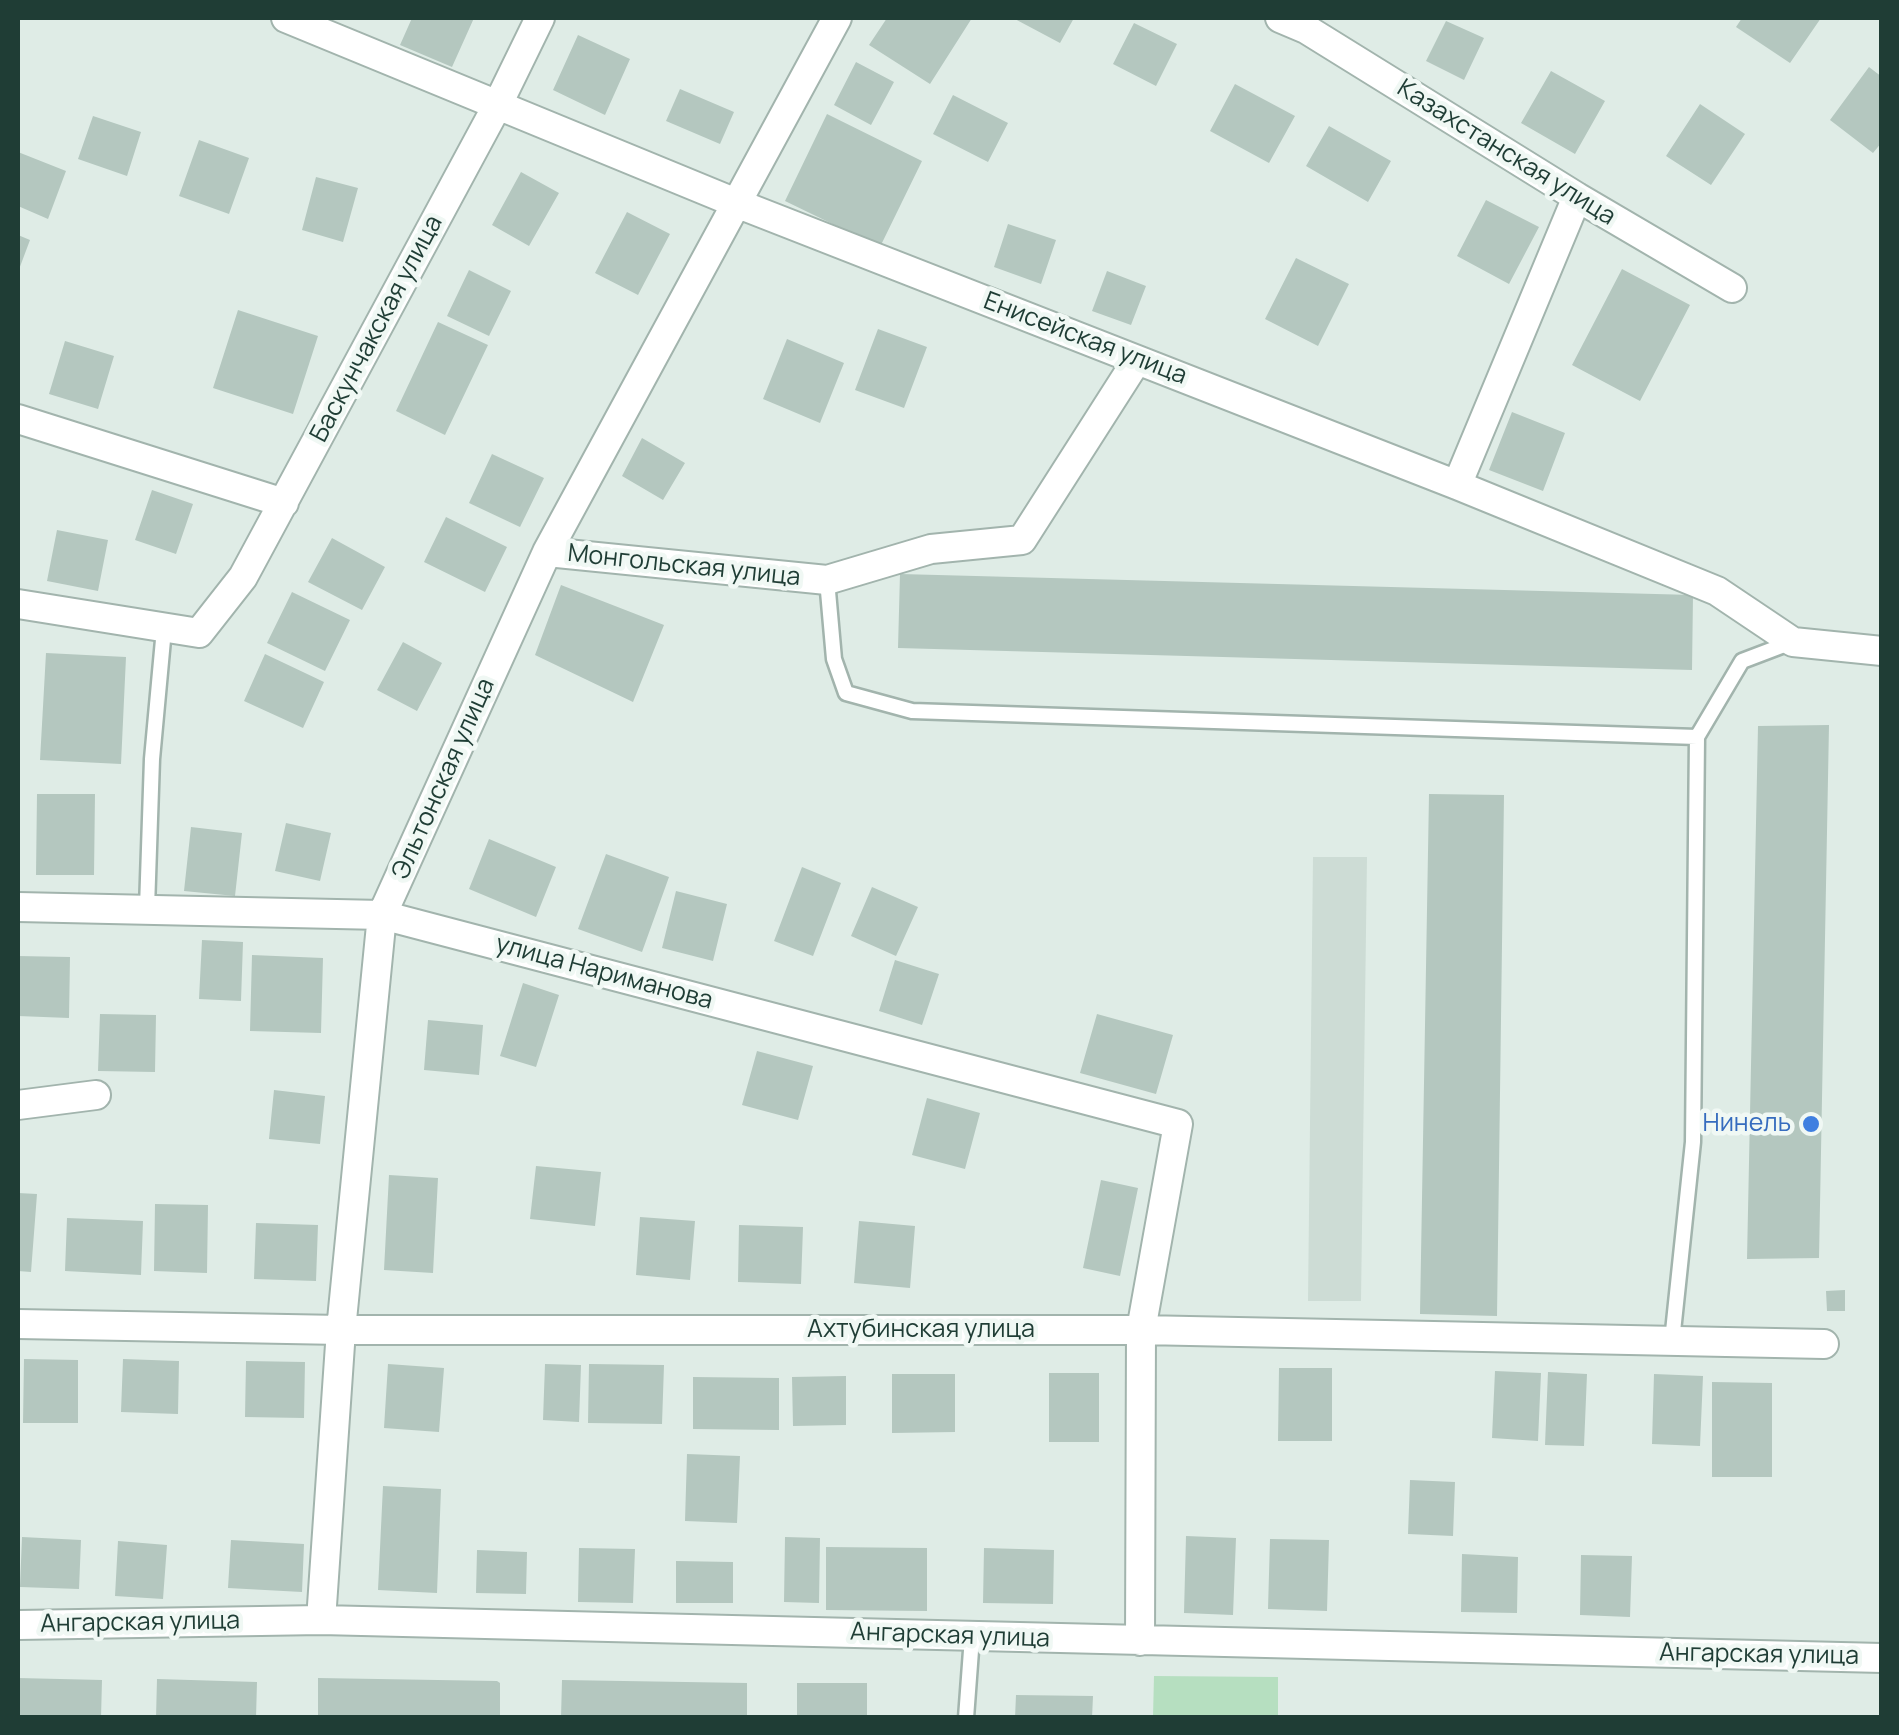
<!DOCTYPE html>
<html>
<head>
<meta charset="utf-8">
<style>
	body { margin:0 }
	#map { position:relative; width:1899px; height:1735px; overflow:hidden; background:#dfece6; font-family:Manrope,sans-serif }
	canvas { display:block }
	.frame { position:absolute; inset:0; border:20px solid #1f3d35; pointer-events:none }
</style>
</head>
<body>
<div id="map">
<canvas width="1899" height="1735"></canvas>
<div class="frame"></div>
</div>
<script>
const ctx = document.querySelector('canvas').getContext('2d');
ctx.lineJoin = 'round';
function paint(path, color) {
  ctx.fillStyle = color;
  ctx.fill(path, 'evenodd');
}
function stroke(path, color, width, dash) {
  ctx.strokeStyle = color;
  ctx.lineWidth = width;
  ctx.lineCap = dash ? 'butt' : 'round';
  ctx.setLineDash(dash || []);
  ctx.stroke(path);
}
function label(font, color, halo, rows, align = 'center') {
  ctx.font = font + ' Manrope,sans-serif';
  ctx.lineWidth = 9;
  ctx.setLineDash([]);
  ctx.textBaseline = 'middle';
  ctx.strokeStyle = halo;
  ctx.fillStyle = color;
  for (const [text, x, y, turn = 0] of rows) {
    ctx.save();
    ctx.translate(x, y);
    ctx.rotate((+turn || 0) * Math.PI / 180);
    ctx.textAlign = isNaN(turn) ? turn : align;
    if (halo) ctx.strokeText(text, 0, 0);
    ctx.fillText(text, 0, 0);
    ctx.restore();
  }
}
paint(new Path2D(`
	M1313,857H1367L1361,1301H1308Z`), '#cddcd5');
paint(new Path2D(`
	M1154,1676L1278,1677V1717H1153Z`), '#b6dfc0');
paint(new Path2D(`
	M412,18H474L452,67L400,45Z
	M887,18H972L930,84L869,45Z
	M1013,18H1074L1060,43Z
	M1742,18H1821L1790,63L1736,27Z
	M1446,21L1484,38L1464,80L1426,61Z
	M1134,23L1177,44L1156,86L1113,64Z
	M578,35L630,59L605,115L553,90Z
	M856,62L894,82L871,125L834,105Z
	M1869,67L1882,77V142L1873,153L1830,120Z
	M1551,71L1605,101L1575,154L1521,123Z
	M1235,84L1295,116L1269,163L1210,131Z
	M680,89L734,112L720,144L666,121Z
	M953,95L1008,123L988,162L933,134Z
	M1700,104L1745,134L1711,185L1666,156Z
	M827,114L922,161L880,247L785,201Z
	M93,116L141,132L127,176L78,159Z
	M1329,126L1391,161L1368,202L1306,166Z
	M199,140L249,158L229,214L179,196Z
	M18,152L66,171L48,219L18,206Z
	M521,172L559,193L529,246L492,225Z
	M316,177L358,188L343,242L302,230Z
	M1486,200L1539,227L1509,284L1457,256Z
	M627,212L670,234L638,295L595,273Z
	M1008,224L1056,240L1041,284L994,267Z
	M18,235L30,240L18,272Z
	M1296,258L1349,284L1318,346L1265,319Z
	M1622,269L1690,305L1640,401L1572,365Z
	M469,270L511,291L489,336L447,316Z
	M1107,271L1146,286L1131,325L1092,311Z
	M238,310L318,336L293,414L213,388Z
	M438,322L488,345L445,435L396,411Z
	M878,329L927,347L904,408L855,390Z
	M787,339L844,363L820,423L763,399Z
	M65,341L114,356L98,409L49,394Z
	M1512,412L1565,433L1543,491L1489,470Z
	M642,438L685,463L663,500L622,476Z
	M492,454L544,478L520,527L469,503Z
	M152,490L193,504L176,554L135,540Z
	M446,517L507,547L485,592L424,562Z
	M57,530L108,540L98,591L47,581Z
	M332,538L385,567L362,610L308,582Z
	M900,574L1693,595L1692,670L898,648Z
	M561,585L664,625L633,702L535,655Z
	M292,592L350,620L325,671L267,643Z
	M403,642L442,663L417,711L377,690Z
	M46,653L126,657L121,764L40,760Z
	M265,654L324,682L303,728L244,701Z
	M1829,725L1819,1258L1747,1259L1758,726Z
	M37,794H95L94,875H36Z
	M1429,794L1504,795L1497,1316L1420,1314Z
	M286,823L331,833L320,881L275,871Z
	M191,827L242,833L235,896L184,891Z
	M489,839L556,867L536,917L469,889Z
	M606,854L669,877L642,952L578,929Z
	M802,867L841,883L813,956L774,941Z
	M872,887L918,907L896,956L851,936Z
	M676,891L727,904L713,961L662,948Z
	M202,940L243,942L241,1001L199,999Z
	M252,955L323,958L321,1033L250,1031Z
	M18,956L70,957L69,1018L18,1016Z
	M895,960L939,974L922,1025L879,1011Z
	M523,983L559,995L536,1067L500,1056Z
	M100,1014L156,1015L155,1072L98,1071Z
	M1097,1014L1173,1035L1156,1094L1080,1073Z
	M428,1020L483,1025L479,1075L424,1070Z
	M757,1051L813,1066L798,1120L742,1105Z
	M274,1090L325,1096L320,1144L269,1139Z
	M927,1098L980,1113L965,1169L912,1155Z
	M536,1166L601,1172L595,1226L530,1219Z
	M389,1175L438,1178L433,1273L384,1270Z
	M1101,1180L1138,1188L1120,1276L1083,1268Z
	M18,1193L37,1194L31,1272L18,1271Z
	M155,1204L208,1205L207,1273L154,1271Z
	M640,1217L695,1221L690,1280L636,1275Z
	M67,1218L143,1221L141,1275L65,1271Z
	M859,1221L915,1226L910,1288L854,1283Z
	M256,1223L318,1225L316,1281L254,1279Z
	M739,1225L803,1227L801,1284L738,1282Z
	M1845,1290V1311H1827L1826,1291Z
	M24,1359L78,1360V1423H23Z
	M123,1359L179,1361L178,1414L121,1412Z
	M246,1361L305,1362L304,1418L245,1417Z
	M388,1364L444,1368L439,1432L384,1428Z
	M545,1364L581,1365L579,1422L543,1420Z
	M589,1364L664,1365L662,1424L588,1423Z
	M1279,1368H1332V1441H1278Z
	M1495,1371L1541,1373L1538,1441L1492,1438Z
	M1548,1372L1587,1374L1584,1446L1545,1445Z
	M1049,1373H1099V1442H1049Z
	M892,1374H955V1432L892,1433Z
	M1654,1374L1703,1376L1700,1446L1652,1444Z
	M846,1376V1425L793,1426L792,1377Z
	M693,1377L779,1378V1430L693,1429Z
	M1712,1382L1772,1383V1477H1712Z
	M687,1454L740,1456L737,1523L685,1521Z
	M1410,1480L1455,1482L1453,1536L1408,1534Z
	M383,1486L441,1489L437,1593L378,1590Z
	M1186,1536L1236,1538L1233,1615L1184,1613Z
	M22,1537L81,1540L79,1589L20,1587Z
	M785,1537L820,1538L819,1603L784,1602Z
	M1270,1539L1329,1540L1327,1611L1268,1609Z
	M231,1540L304,1544L302,1592L228,1588Z
	M118,1541L167,1545L163,1599L115,1596Z
	M826,1547L927,1548V1611L826,1610Z
	M579,1548L635,1549L633,1603L578,1602Z
	M984,1548L1054,1550L1053,1604L983,1603Z
	M477,1550L527,1552L526,1594L476,1593Z
	M1462,1554L1518,1557L1517,1613L1461,1612Z
	M1581,1555L1632,1556L1630,1617L1580,1615Z
	M676,1561L733,1562V1603H676Z
	M18,1678L102,1680L101,1718H18Z
	M318,1678L497,1681L500,1683V1718H318Z
	M157,1679L257,1682L256,1718H156Z
	M562,1680L747,1683V1718H561Z
	M797,1683H867V1718H797Z
	M1016,1695L1093,1696L1092,1718H1015Z`), '#b4c7bf');
const service = new Path2D(`
	M827,580L834,659L846,693L912,711L1697,737
	M147,908L152,759L164,629
	M1672,1341L1693,1142L1697,737L1742,661L1792,642
	M966,1718L972,1637`);
const minor = new Path2D(`
	M286,18L736,203L1457,485L1717,591L1793,642L1882,651
	M1280,18L1306,29L1577,197L1732,288
	M18,419L284,503
	M1457,485L1577,197
	M547,552L827,580L931,549L1022,540L1137,360
	M18,604L199,633L243,577L497,106L540,18
	M18,907L382,915L1178,1124L1141,1330L1140,1641
	M18,1105L96,1095
	M18,1324L341,1330H1141L1824,1344
	M321,1620L341,1330L382,915L547,552L837,18
	M18,1625L321,1620L1882,1658`);
stroke(service, '#a2b4ad', 19);
stroke(minor, '#a2b4ad', 32);
stroke(service, '#fff', 14);
stroke(minor, '#fff', 28);
for (const [x, y, r, color] of [
	[1811,1124,10,"#3f7fe0"]
]) {
  const dot = new Path2D();
  dot.arc(x, y, r, 0, 2 * Math.PI);
  ctx.fillStyle = color;
  ctx.fill(dot);
  stroke(dot, '#f0f8f4', 4);
}
label('25px', '#1f3d35', '#f0f8f4', [
	["Казахстанская улица",1506,153,32],
	["Баскунчакская улица",377,329,-62],
	["Енисейская улица",1085,339,21],
	["Монгольская улица",684,566,6],
	["Эльтонская улица",444,779,-66],
	["улица Нариманова",604,973,15],
	["Ахтубинская улица",921,1330],
	["Ангарская улица",140,1623,-1],
	["Ангарская улица",950,1636,2],
	["Ангарская улица",1759,1655,1]
]);
label('25px', '#366cbe', '#f0f8f4', [
	["Нинель",1791,1124]
], 'right');
</script>
</body>
</html>
